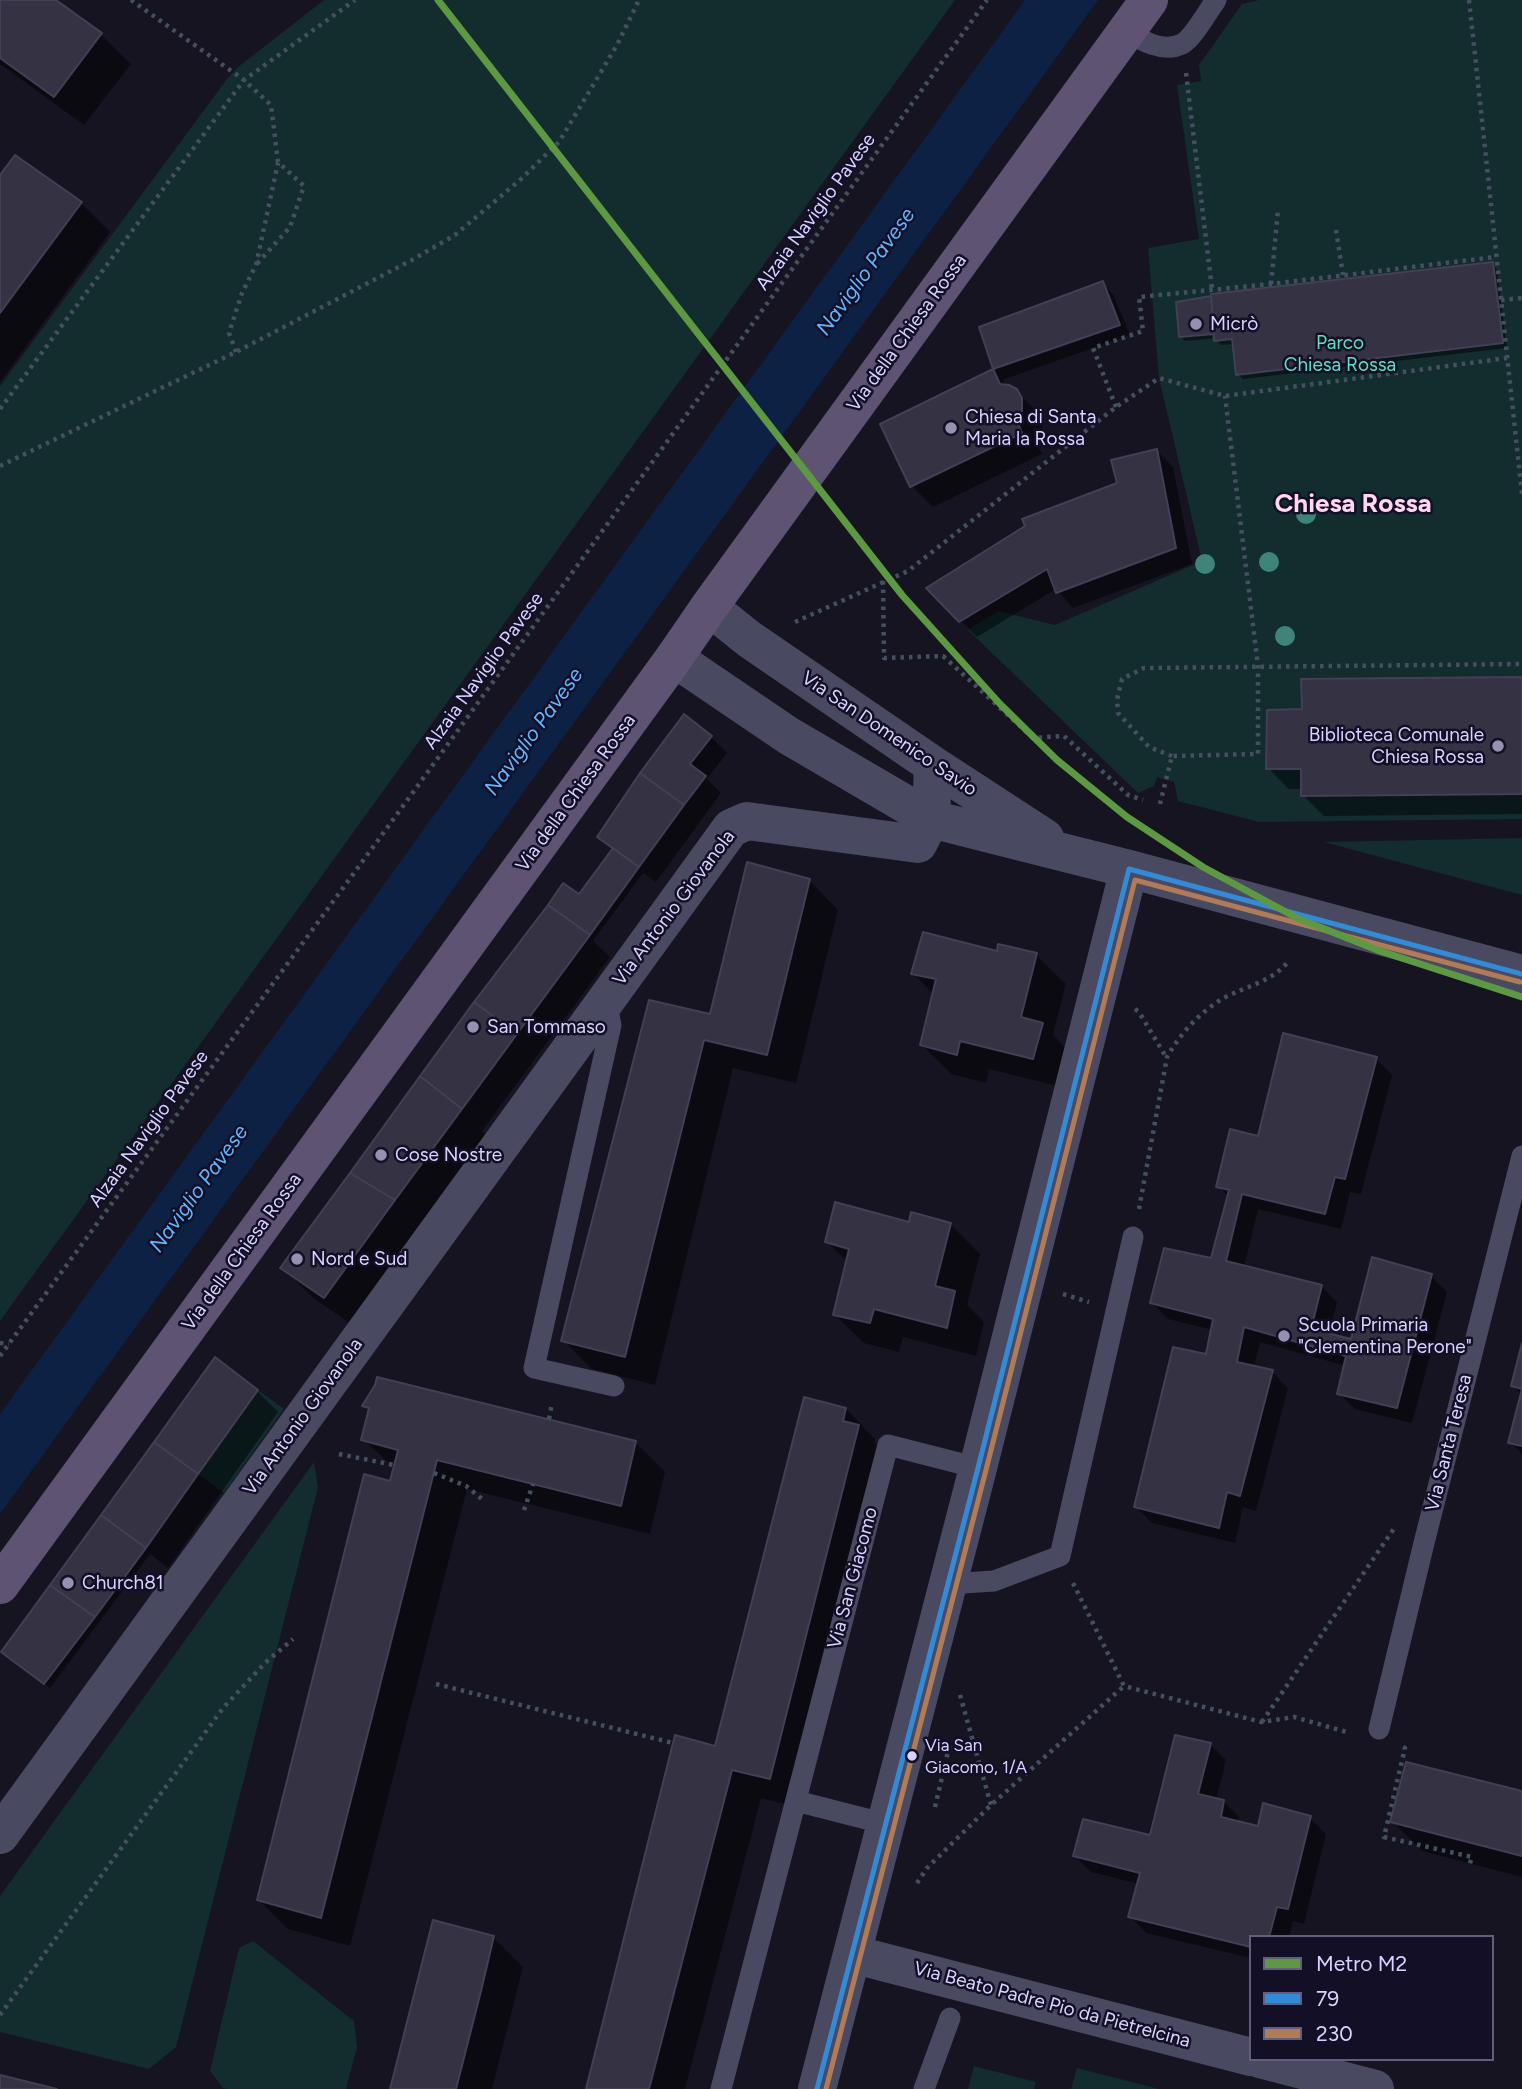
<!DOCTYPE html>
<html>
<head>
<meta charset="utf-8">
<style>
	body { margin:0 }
	#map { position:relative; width:1522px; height:2089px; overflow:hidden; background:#161421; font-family:Figtree,sans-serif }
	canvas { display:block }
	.legend { position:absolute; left:1249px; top:1935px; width:245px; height:126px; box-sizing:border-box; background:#130f26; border:2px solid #625e7d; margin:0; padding:9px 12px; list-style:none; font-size:21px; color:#d9d4ff }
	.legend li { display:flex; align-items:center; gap:14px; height:35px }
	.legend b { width:35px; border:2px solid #625e7d }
</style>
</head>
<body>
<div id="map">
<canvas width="1522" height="2089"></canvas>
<ul class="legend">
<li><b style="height:9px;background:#5d9842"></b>Metro M2</li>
<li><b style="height:9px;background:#338bd7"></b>79</li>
<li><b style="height:9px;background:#b07c57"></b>230</li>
</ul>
</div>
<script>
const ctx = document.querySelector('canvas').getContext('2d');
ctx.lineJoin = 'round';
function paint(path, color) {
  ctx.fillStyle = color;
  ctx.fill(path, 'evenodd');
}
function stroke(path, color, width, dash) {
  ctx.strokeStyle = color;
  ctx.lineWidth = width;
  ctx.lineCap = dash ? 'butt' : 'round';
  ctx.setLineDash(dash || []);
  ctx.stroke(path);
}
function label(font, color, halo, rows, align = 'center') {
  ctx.font = font + ' Figtree,sans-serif';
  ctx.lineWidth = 5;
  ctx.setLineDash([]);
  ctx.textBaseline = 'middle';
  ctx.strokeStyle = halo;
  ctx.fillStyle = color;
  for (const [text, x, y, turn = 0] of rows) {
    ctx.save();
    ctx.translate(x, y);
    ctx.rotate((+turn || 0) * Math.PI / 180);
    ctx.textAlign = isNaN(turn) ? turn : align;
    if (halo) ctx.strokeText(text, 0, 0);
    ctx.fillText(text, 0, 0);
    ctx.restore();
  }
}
paint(new Path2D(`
	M324,0H955L0,1321V386L227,79L238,67Z
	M1259,0H1522V819L1259,822L1178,801L1174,782L1157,777L1154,786L1138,793L968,630L998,611L1055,625L1202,561L1159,378L1148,248L1199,239L1177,85L1201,81L1199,65L1242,4Z
	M1522,838V895L1324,842Z
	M258,1390L284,1409L224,1493L198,1474Z
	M314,1462L318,1487L176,2047L149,2069L0,2032V1896Z
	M253,1941L354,2021L357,2047L346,2089H228L223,2088L210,2071L239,1948Z
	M974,2066L1036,2082L1034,2089H968Z
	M1077,2068L1159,2089H1071Z`), '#132c2d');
paint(new Path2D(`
	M1025,0H1098L0,1514V1414Z`), '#0d2144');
paint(new Path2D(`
	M0,0H53L101,35L131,64L84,125L0,64Z
	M0,178L81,203L110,232L0,382Z
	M1492,264L1497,269L1507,348L1243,379L1238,374L1235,344L1221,345L1216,338L1185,341L1181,336L1178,303Z
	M1102,283L1113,294L1130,335L1002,380L1008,387L1016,391L1038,412L1042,421L1043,432L1035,440L1042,454L933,507L912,486L883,425L996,370L981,328Z
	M1157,451L1173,467L1192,564L1073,608L1056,589L977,637L928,588L1119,484Z
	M1522,678V814L1324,816L1303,795V789H1289L1268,768Z
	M711,737L727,753L707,779L721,793L656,882L643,873L593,941L610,957L482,1131L491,1139L354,1326L312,1297L283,1268L580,896L614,851L599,837Z
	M809,880L838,910L796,1083L733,1068L655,1385L592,1369L563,1340L712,1016Z
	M998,953L1036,955L1066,984L1053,1035L1072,1054L1062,1087L989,1069L986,1083L951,1074L922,1045L934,995L913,973Z
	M1376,1059L1392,1075L1361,1194L1350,1192L1341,1229L1258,1209L1244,1267L1321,1286L1337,1302L1329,1335L1353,1341L1431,1276L1447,1292L1412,1423L1355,1409L1339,1393L1346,1366L1260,1342L1254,1368L1272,1372L1288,1388L1256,1511L1243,1507L1235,1543L1152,1523L1136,1507L1207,1356L1213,1330L1168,1319L1152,1303L1212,1261L1229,1197L1218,1186L1259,1138Z
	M911,1224H950L980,1254L967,1305L984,1322L976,1356L903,1337L899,1352L864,1343L834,1314L848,1262L827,1242Z
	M1522,1350V1454L1510,1442L1522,1395L1513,1386Z
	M257,1391L278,1412L168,1568L150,1554L50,1688L8,1657Z
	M364,1406L636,1443L665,1472L650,1534L467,1489L350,1946L288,1929L259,1900L395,1469L363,1439L370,1412Z
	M846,1409L875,1439L874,1442L888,1456L799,1808L761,1798L685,2089H589Z
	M1210,1744L1226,1760L1216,1800L1223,1801L1239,1817L1238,1823L1259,1828L1310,1818L1326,1834L1304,1924L1293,1921L1289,1937H1251V1958L1146,1933L1130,1916L1139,1884L1091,1872L1075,1856L1151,1837Z
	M1522,1793V1877L1422,1851L1392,1821Z
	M494,1938L523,1967L492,2089H392Z`), '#0007');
const building = new Path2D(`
	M0,0H56L102,33L54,97L0,58Z
	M15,155L82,202L0,313V175Z
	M1493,262L1503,343L1236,375L1232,339L1214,341L1211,294Z
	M1103,281L1120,325L993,369L979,327Z
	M1211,296L1214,334L1179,337L1176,302Z
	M993,369L1000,384L1009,385L1017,389L1022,398V411L1016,419L1022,433L910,487L880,424Z
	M1157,449L1176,548L1056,593L1047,569L959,622L926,588L1025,526L1022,519L1117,483L1111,460Z
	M1522,677V794L1301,796V769H1266L1267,710L1302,709L1301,679Z
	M684,714L712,736L690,764L706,776L684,805L640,773Z
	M640,773L684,805L639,867L597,837Z
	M613,848L639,867L590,935L548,905L563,883L579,894Z
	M747,862L810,879L767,1055L704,1040L625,1357L561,1341L649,1000L710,1014Z
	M548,905L590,935L517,1034L474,1002Z
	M923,932L997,951L998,944L1037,953L1021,1017L1043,1023L1033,1059L960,1041L957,1055L920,1045L936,979L911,974Z
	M474,1002L517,1034L462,1109L420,1076Z
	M1283,1033L1377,1057L1345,1179L1335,1177L1325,1214L1242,1194L1226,1261L1322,1285L1311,1329L1351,1339L1372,1257L1432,1274L1397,1408L1337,1394L1346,1356L1244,1327L1237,1362L1273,1370L1240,1496L1227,1492L1219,1528L1134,1507L1173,1347L1206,1354L1213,1319L1150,1303L1164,1248L1211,1258L1229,1190L1216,1187L1230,1129L1258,1136Z
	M420,1076L462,1109L395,1200L350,1173Z
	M350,1173L395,1200L324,1298L280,1268Z
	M835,1202L909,1222L911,1212L951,1223L935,1286L955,1291L947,1328L874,1309L870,1323L833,1315L849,1249L825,1242Z
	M1522,1343V1446L1508,1443L1522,1389L1511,1386Z
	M215,1357L258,1390L198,1474L154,1442Z
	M377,1377L636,1441L621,1506L437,1460L321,1918L257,1900L364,1474L390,1481L398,1450L361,1440L369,1408L362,1406L375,1385Z
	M804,1397L846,1408L843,1421L859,1425L770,1779L732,1770L649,2089H586L675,1735L715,1746Z
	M154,1442L198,1474L146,1548L101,1515Z
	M101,1515L146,1548L95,1617L50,1585Z
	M50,1585L95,1617L44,1684L1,1652Z
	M1175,1735L1211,1743L1198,1794L1224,1800L1221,1817L1258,1826L1263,1803L1311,1816L1288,1909L1277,1907L1269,1937H1251V1947L1128,1917L1140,1873L1073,1856L1083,1819L1150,1835Z
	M1406,1762L1522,1791V1856L1390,1822Z
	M433,1920L494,1936L481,1991L456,2089H390Z
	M0,2075L57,2089H0Z`);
paint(building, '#343243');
stroke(building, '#433f54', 2);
stroke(new Path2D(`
	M131,0L244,80L271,105L278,162L304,186L290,227L256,265
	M1469,0C1487,165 1504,329 1522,494
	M1186,73L1212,289
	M1336,230L1343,275
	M1271,284L1278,210
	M1501,300L1522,298
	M236,352L229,333L242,293L256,265L278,163
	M1116,407L1093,348L1143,331L1139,297L1271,284L1495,257
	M0,409L244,80L355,0
	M0,466L236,352L412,260L455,235L520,180L559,142L617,45L639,0
	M883,581L884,658L943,656L1033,738L1064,736L1128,795L1143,800
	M795,622L908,571L1116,407L1159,378L1225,396L1507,358
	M1172,756L1149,747L1118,713L1117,700L1122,679L1144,668L1522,664
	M1160,804L1172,756L1258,754V666L1225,396
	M1135,1009L1139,1012L1166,1057
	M1139,1209L1167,1057C1180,1034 1199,1013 1222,999C1245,986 1270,983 1288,962
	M1063,1294L1089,1302
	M0,1343L9,1344
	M0,1356L406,802L987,0
	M549,1419L552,1403
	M339,1454L394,1465
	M434,1473L466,1486L482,1499
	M524,1510L533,1484
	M1073,1583L1124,1686L1261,1722L1294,1717L1350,1733
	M436,1684L673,1743
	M960,1695L991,1805
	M1262,1722L1395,1527
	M1403,1747L1405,1748L1384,1837L1472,1857L1469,1866
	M935,1807L950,1743
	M917,1883L927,1868L991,1805L1124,1686
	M0,2015L223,1708L265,1663L293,1639`), '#44505f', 4.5, [3.5, 5]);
stroke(new Path2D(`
	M1126,31C1142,41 1163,53 1182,44C1193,38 1208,11 1216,0
	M606,1000L611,1025L534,1368L614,1386
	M948,1584L994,1581L1060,1556L1133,1237
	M1379,1729L1424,1543L1522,1156
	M796,1801L886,1824
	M721,2089L888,1445L978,1468
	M924,2089L950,2018`), '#4a4962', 21);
stroke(new Path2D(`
	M709,607L749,639L933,765L1045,838
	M674,658L789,736L931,819L1129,869L1522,974
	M0,1835L731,828L747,821L918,844L931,819L933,765
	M852,1954L1251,2057
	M1260,2059L1375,2089
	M817,2089L978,1468L1129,869`), '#4a4962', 38);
stroke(new Path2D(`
	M0,1585L674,658L709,607L1149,0`), '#5e5373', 38);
stroke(new Path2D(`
	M1129,869L1522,974
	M817,2089L978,1468L1129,869`), '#338bd7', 5);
stroke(new Path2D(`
	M826,2089L986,1470L1135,880L1520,982`), '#b07c57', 5);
stroke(new Path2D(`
	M438,0L902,595L1000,704L1057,760L1127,817L1203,867L1297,918L1380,951L1522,997`), '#5d9842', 7);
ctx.fillStyle = '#3e8478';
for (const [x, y] of [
	[1306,514],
	[1269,562],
	[1205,564],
	[1285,636]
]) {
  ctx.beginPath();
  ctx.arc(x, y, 10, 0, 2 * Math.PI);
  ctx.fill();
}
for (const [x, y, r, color] of [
	[1196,324,7,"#9591b1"],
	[951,428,7,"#9591b1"],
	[1498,746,7,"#9591b1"],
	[473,1027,7,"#9591b1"],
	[381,1155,7,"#9591b1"],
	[297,1259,7,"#9591b1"],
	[1284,1336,7,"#9591b1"],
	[68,1583,7,"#9591b1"],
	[912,1756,6,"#d9d4ff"]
]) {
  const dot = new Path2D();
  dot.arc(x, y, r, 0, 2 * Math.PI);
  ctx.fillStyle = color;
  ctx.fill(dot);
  stroke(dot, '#130f26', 2.5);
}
label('17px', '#d9d4ff', '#130f26', [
	["Via San",925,1746],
	["Giacomo, 1/A",925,1768]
], 'left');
label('19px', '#d9d4ff', '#130f26', [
	["Alzaia Naviglio Pavese",816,212,-54],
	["Via della Chiesa Rossa",907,333,-54],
	["Alzaia Naviglio Pavese",484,671,-54],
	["Via San Domenico Savio",889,734,34],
	["Via della Chiesa Rossa",576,793,-54],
	["Via Antonio Giovanola",674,908,-53],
	["Alzaia Naviglio Pavese",149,1129,-54],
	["Via della Chiesa Rossa",242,1252,-54],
	["Via Antonio Giovanola",303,1417,-54],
	["Via Santa Teresa",1449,1443,-76],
	["Via San Giacomo",853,1578,-75],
	["Via Beato Padre Pio da Pietrelcina",1052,2005,15]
]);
label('19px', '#d9d4ff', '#130f26', [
	["Micrò",1210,324],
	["Chiesa di Santa",965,417],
	["Maria la Rossa",965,439],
	["Biblioteca Comunale",1484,735,"right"],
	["Chiesa Rossa",1484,757,"right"],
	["San Tommaso",487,1027],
	["Cose Nostre",395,1155],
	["Nord e Sud",311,1259],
	["Scuola Primaria",1298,1325],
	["\"Clementina Perone\"",1298,1347],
	["Church81",82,1583]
], 'left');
label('19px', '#5fe0c0', '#130f26', [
	["Parco",1340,343],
	["Chiesa Rossa",1340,365]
]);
label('italic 21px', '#62b6ff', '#130f26', [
	["Naviglio Pavese",866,272,-54],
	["Naviglio Pavese",534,732,-54],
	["Naviglio Pavese",199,1189,-54]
]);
label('bold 26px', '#ffd6f0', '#130f26', [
	["Chiesa Rossa",1353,504]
]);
</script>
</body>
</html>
